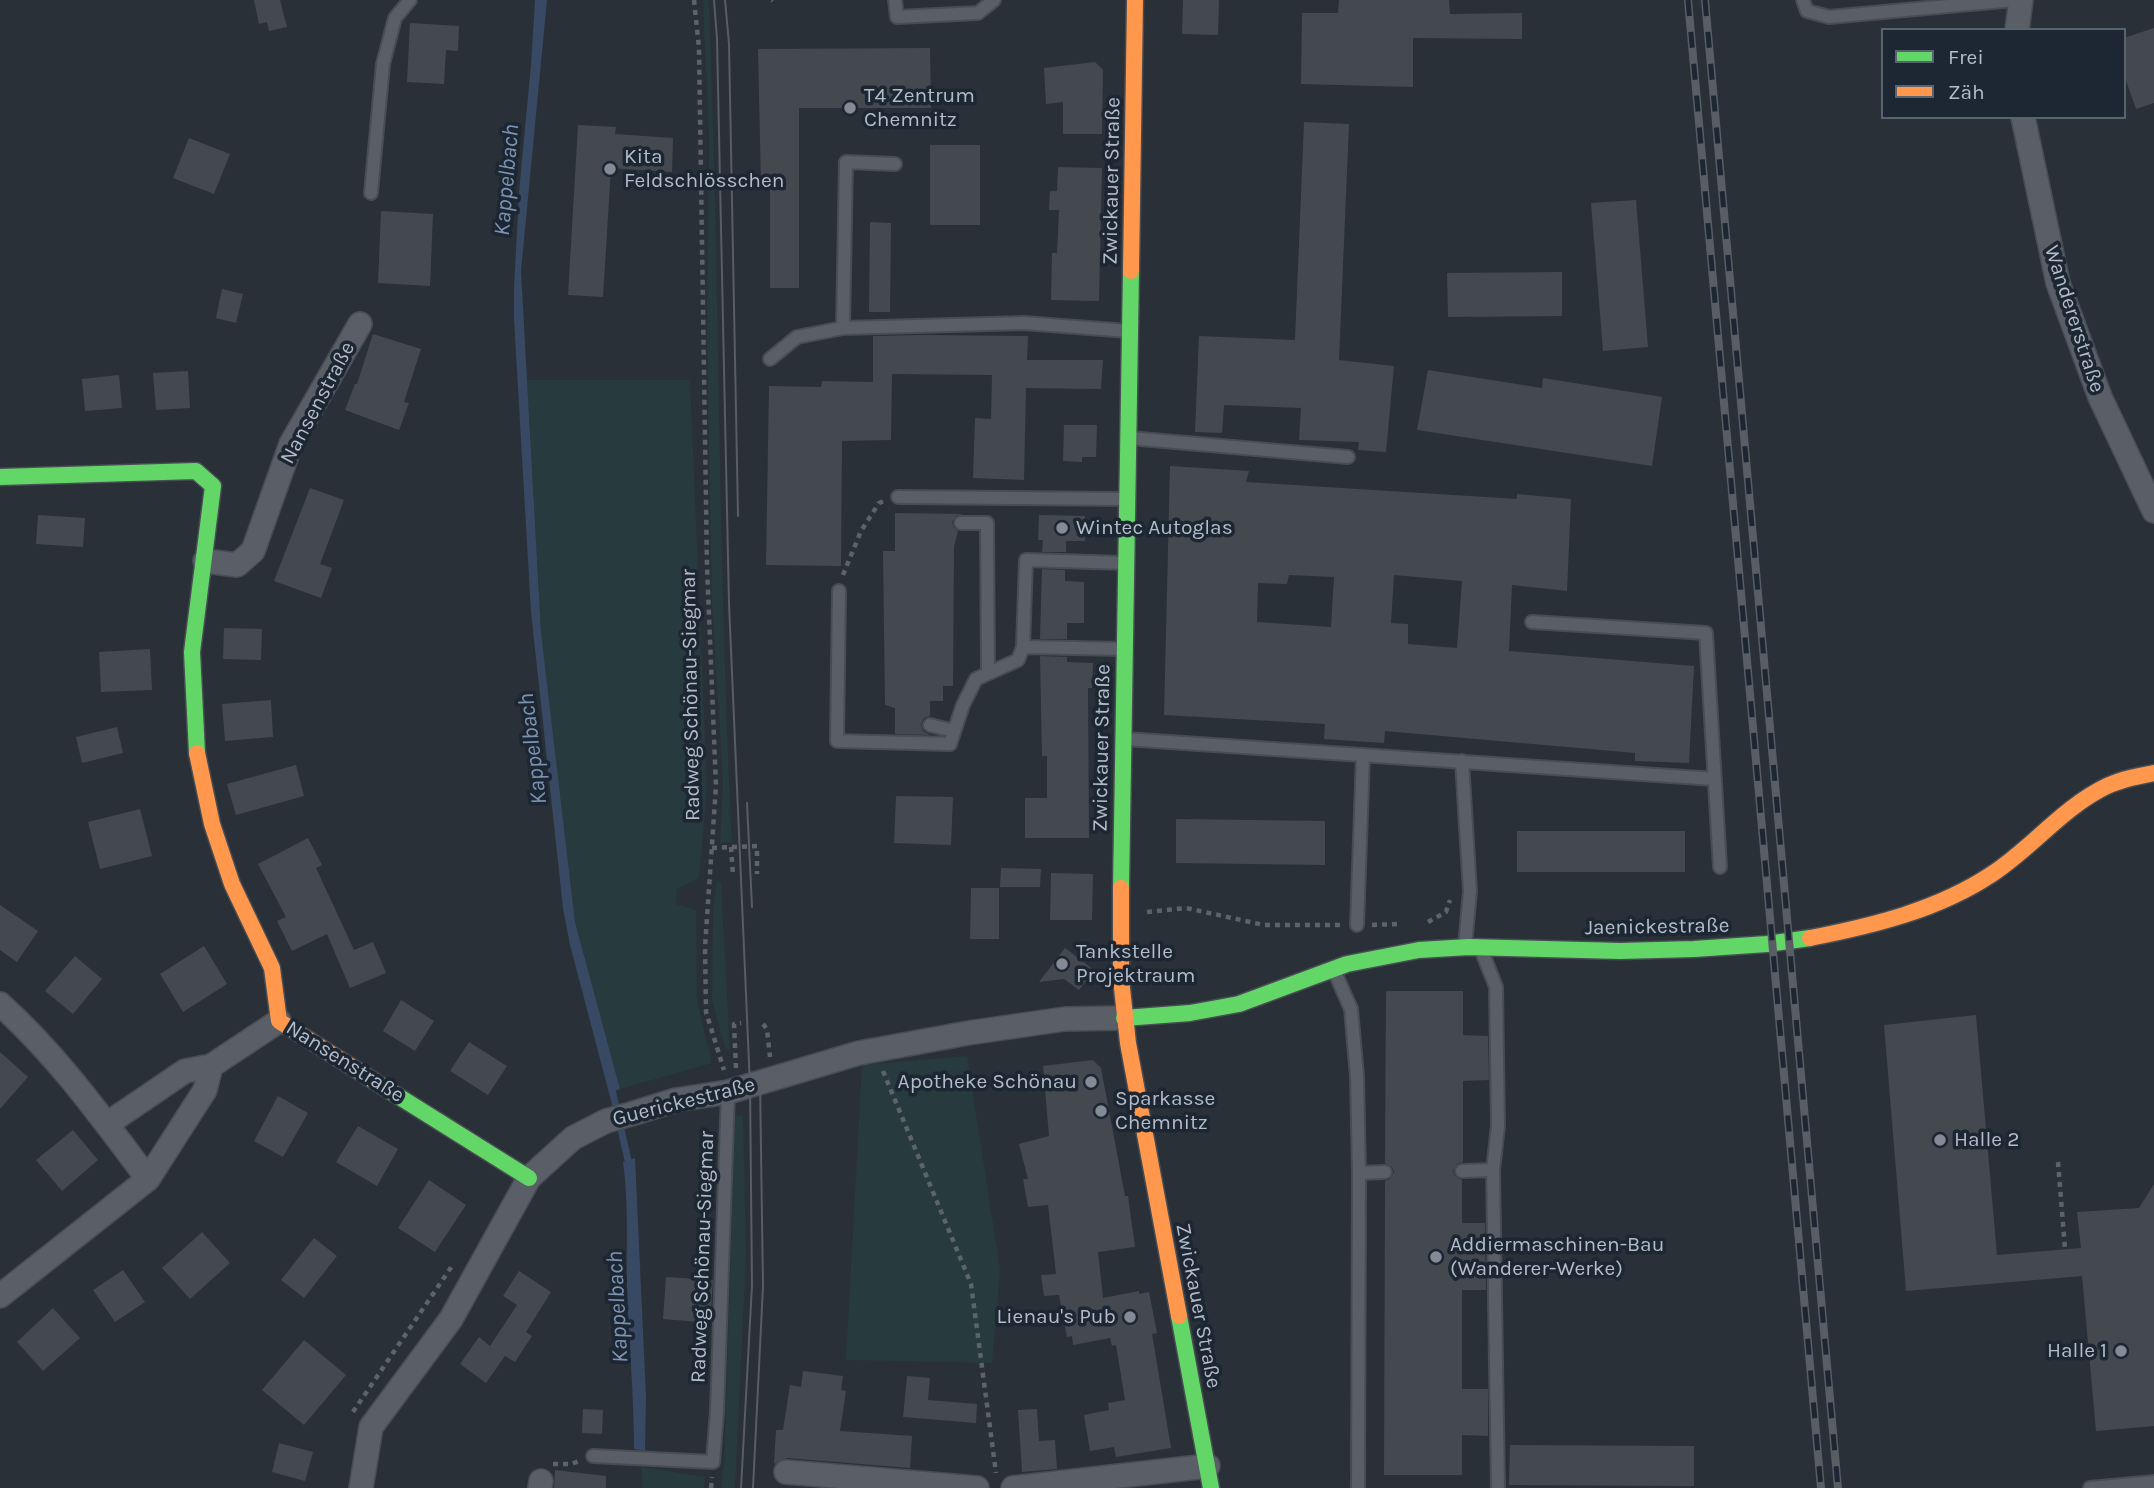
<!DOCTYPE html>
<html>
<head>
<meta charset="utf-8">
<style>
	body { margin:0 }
	#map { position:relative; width:2154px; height:1488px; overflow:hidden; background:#2a3038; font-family:Karla,sans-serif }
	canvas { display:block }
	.legend { position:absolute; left:1881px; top:28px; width:245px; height:91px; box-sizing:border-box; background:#1d2633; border:2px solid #59626f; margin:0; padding:9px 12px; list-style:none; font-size:21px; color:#b4bcc9 }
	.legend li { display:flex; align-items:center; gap:14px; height:35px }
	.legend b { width:35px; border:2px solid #59626f }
</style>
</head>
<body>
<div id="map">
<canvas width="2154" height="1488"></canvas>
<ul class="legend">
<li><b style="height:9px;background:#63d668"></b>Frei</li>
<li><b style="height:9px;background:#ff974d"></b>Zäh</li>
</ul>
</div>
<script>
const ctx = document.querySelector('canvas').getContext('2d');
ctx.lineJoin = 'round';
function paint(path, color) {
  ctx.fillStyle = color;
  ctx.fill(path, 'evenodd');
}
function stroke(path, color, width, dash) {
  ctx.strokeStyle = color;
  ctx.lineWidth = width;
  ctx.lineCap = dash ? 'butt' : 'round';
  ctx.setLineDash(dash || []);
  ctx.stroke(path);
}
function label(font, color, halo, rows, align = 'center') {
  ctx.font = font + ' Karla,sans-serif';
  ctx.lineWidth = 7;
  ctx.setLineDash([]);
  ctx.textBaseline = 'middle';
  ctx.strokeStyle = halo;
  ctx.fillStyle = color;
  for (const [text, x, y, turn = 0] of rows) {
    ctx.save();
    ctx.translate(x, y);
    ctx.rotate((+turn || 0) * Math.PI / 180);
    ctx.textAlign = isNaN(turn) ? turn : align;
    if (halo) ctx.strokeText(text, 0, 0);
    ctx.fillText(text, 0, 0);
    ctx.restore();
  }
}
paint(new Path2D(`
	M703,0H708L709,9C720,286 718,565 732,842L720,843L723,784L712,603L707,345L709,140Z
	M527,380H690L707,787L699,878L677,889L676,904L696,910L697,1001L712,1063L620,1089L575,922L541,632Z
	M717,880L721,883L730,1051L725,1047L712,1001L713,910Z
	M967,1056L1000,1269L992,1363L846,1360L862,1065Z
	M743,1115L746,1255L735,1488H721L724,1464L732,1217V1117Z
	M641,1467L705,1477L704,1488H643Z`), '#273a3e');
paint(new Path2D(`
	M535,0H547L521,271L541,632L575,922L620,1089L609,1093L570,945L563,908L531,612L514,319V288L519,192L531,65Z
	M635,1158L646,1397L645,1451L634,1449C634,1396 629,1344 627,1292C626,1248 629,1205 623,1162Z`), '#384963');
stroke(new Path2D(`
	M611,1085L630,1169`), '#384963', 7);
paint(new Path2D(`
	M254,0H280L287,27L269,31L267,22L259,24Z
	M1183,0H1219L1218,35L1182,34Z
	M1339,0H1449L1450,14L1522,13V39L1413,38V87L1301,84L1302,13H1338Z
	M410,23L459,26L458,51L446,50L444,84L407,82Z
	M2154,28V103L2136,109L2124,75V38Z
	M930,48L931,108H799V288H770V184H761L758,49Z
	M1095,62L1103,70L1102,134H1063V102L1046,104L1044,68Z
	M1304,122L1349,124L1339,360L1394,366L1386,452L1358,450L1359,442L1299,440L1301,408L1224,405L1222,433L1195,432L1199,336L1295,340Z
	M578,125L616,127L615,134L673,138L672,172L611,168L603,297L568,295Z
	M189,138L230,154L214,194L173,178Z
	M930,145H980V225H930Z
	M1058,167L1102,168L1099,301L1051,300L1052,253H1057L1059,210H1049L1050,191H1057Z
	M1636,200L1648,347L1603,351L1591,203Z
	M381,211L433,214L430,286L378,283Z
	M870,222L891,223L890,312H869Z
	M1562,272V316L1448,317L1447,273Z
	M222,289L243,294L236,323L216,318Z
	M373,334L421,349L404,402L409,403L399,430L345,410L355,384H357Z
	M924,335L1028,336L1027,360H1103L1101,389L1026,388L1024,480L973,478L975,418L991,419L992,375L892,374L891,440L842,441L841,566L766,565L769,386L821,387L822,381L873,382V336Z
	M1428,370L1542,388L1543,378L1662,397L1652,466L1417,430Z
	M188,371L190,408L156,410L153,373Z
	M119,375L122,408L85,411L82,379Z
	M1064,425H1097L1096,457H1082V462L1063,461Z
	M1170,466L1249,471L1246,482L1517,499V494L1571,499L1567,591L1512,585L1509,651L1694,666L1689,763L1635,761V753L1385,731L1384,743L1324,739L1325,724L1164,715ZM1289,575L1334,577L1331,627L1257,622L1258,583L1287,584ZM1394,575L1462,581L1457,648L1408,644V624L1391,623Z
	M310,488L344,500L320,564L332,568L321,598L274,581Z
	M895,513L963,514L956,516L952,522L954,528L958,531L954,547L953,686H943V701H930V716L924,718L921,724L923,731L930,735L895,734V708L885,705L883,551H895Z
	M38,515L85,518L83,547L36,544Z
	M1039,515L1085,516V541H1066V552H1042L1043,540H1038Z
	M1042,569L1065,570V581L1084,582V623H1067V639H1040Z
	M224,628L262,629L261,660L223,659Z
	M150,649L152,690L101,692L99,652Z
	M1040,656L1067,657V662L1093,663L1092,688H1088L1089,838H1025V798H1047V756H1042Z
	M271,700L273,737L225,741L222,704Z
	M117,727L123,753L82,763L76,737Z
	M296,765L304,796L236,815L227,784Z
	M896,796L953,797L951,845L894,843Z
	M140,809L152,856L100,869L88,822Z
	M1176,819L1325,821V865L1176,863Z
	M1517,831H1685V872H1517Z
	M308,838L322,865L316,868L354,950L373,942L386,973L350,988L327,934L292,951L277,921L286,917L258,864Z
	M1001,868L1041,869L1040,887H1000Z
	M1051,873L1093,874L1092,920H1050Z
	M971,888H999V939H970Z
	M0,905L38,931L17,962L0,950Z
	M204,946L227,984L183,1012L160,974Z
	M1065,948L1094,970L1079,990L1064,979L1039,982Z
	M75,956L102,979L73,1014L45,991Z
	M1386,991H1463V1035L1488,1036L1489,1080L1463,1081V1162L1457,1164L1453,1171L1455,1176L1462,1180V1223H1485L1486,1290H1462V1389H1488V1436L1462,1435V1475H1384L1385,1181L1390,1179L1394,1172L1392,1167L1385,1163Z
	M401,1000L434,1021L415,1051L383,1031Z
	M1976,1015L1997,1255L2081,1248L2077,1212L2139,1208L2154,1184V1426L2096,1431L2082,1276L1906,1291L1884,1025Z
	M469,1042L507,1066L488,1095L450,1071Z
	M0,1052L28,1077L0,1109Z
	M1093,1060L1101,1068L1125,1196H1128L1135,1247L1098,1252L1103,1298L1139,1291V1294L1149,1292L1157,1333L1152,1334L1171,1448L1116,1457L1114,1447L1090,1451L1084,1415L1109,1410L1108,1403L1125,1400L1116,1345L1112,1346L1110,1338L1073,1345L1072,1336L1067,1337L1059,1295L1044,1296L1041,1275L1056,1274L1048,1205L1028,1207L1023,1179H1028L1019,1144L1049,1136L1043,1066Z
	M278,1096L308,1113L283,1157L254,1141Z
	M358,1126L398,1149L377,1186L336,1162Z
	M73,1130L98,1160L62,1191L36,1160Z
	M429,1180L466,1205L435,1252L398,1228Z
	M202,1232L230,1263L190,1299L162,1268Z
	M314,1238L337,1256L304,1298L281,1280Z
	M123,1270L145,1302L115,1322L93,1290Z
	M519,1271L551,1292L526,1332L532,1336L515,1362L505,1356L486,1383L460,1364L479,1337L490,1346L517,1305L503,1296Z
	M666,1277L713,1280L710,1323L663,1319Z
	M53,1308L80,1338L43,1371L17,1342Z
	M304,1340L346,1375L304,1425L262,1390Z
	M803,1371L843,1376L841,1390L846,1391L840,1431L912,1436L910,1468L787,1458L774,1464L776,1430H783L790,1385L801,1387Z
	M907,1376L930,1378L928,1400L977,1404L976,1423L903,1417Z
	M583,1409L603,1410L602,1434L582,1433Z
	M1037,1409L1039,1441L1055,1440L1057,1469L1022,1472L1018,1410Z
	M279,1443L313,1452L305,1481L272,1472Z
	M1510,1445L1694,1446V1486L1509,1485Z
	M555,1470L606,1476V1488H554Z`), '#444950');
const lane = new Path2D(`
	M895,0L897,17L978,13L994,0
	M1803,0L1807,11L1829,17L2014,0
	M895,164L846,162L843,328L1024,323L1128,331
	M371,193L383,64L395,18L410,0
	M770,359L797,337L843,328
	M1129,438L1348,457
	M898,497L1126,499
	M961,523H987L988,673
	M839,591L837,741L950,744L963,705L976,679L1018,660L1023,647L1124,649
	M1532,622L1706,633L1720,867
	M1023,647L1026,560L1126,563
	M930,725L954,731
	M1125,739L1715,779
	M1462,761L1470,891L1465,946
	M1357,925L1363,755
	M1481,949L1496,987L1498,1126L1493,1170L1498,1488
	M1333,968L1351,1009L1357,1076L1359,1173L1358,1488
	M1462,1171L1493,1170
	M1359,1173L1385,1172
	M593,1456L713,1462L717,1411L728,1092
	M2090,1488L2154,1482`);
const street = new Path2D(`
	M2017,30L2021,0
	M2023,117L2058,283L2100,397L2154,511
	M205,561L237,565L253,551L291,444L360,324
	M0,1004C57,1055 102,1118 148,1179
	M107,1124L185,1071L211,1066
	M0,1296L148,1179L205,1090L211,1066L279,1021
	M786,1472L977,1488
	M361,1488L371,1427L451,1319L529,1178L573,1138L606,1121L631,1114L676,1100L728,1092L859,1053L968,1033L1065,1019L1124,1018
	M540,1488L541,1481
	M1013,1488L1208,1466`);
const fast = new Path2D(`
	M0,477L196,471L213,486L192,652L197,753
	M1121,888L1131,271
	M1124,1018L1190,1013L1239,1004L1347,964L1419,950L1469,947L1620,951L1694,949L1767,944L1810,938
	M374,1081L529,1178
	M1179,1316L1211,1488`);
const slow = new Path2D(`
	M1131,271L1135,0
	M197,753L212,824L232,884L272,968L279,1021L374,1081
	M1121,888V979L1128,1043L1179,1316
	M1810,938C1872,926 1938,910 1992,874C2032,848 2063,807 2107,786C2122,779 2138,776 2154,773`);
stroke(lane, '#484c53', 16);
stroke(street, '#484c53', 26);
stroke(fast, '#484c53', 19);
stroke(slow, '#484c53', 19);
stroke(new Path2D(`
	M694,0L699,48L707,567L716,786L705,947L706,1012L724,1070
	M772,0L773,1
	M843,575L861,531L879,503L884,501
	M731,847L733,875
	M712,848L757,846V874
	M1147,912L1186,908L1264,925H1342
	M1428,922L1446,912L1450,900
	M1372,925L1398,924
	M763,1024L767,1029L770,1057
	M736,1068L734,1024L741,1023
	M883,1071L971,1284L996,1473
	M2058,1162L2065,1249
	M353,1412L452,1266
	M553,1464H571L579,1461
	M711,1488L712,1477`), '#5d636a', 4.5, [5, 5]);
stroke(lane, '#5a5e66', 12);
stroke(street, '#5a5e66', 23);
stroke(fast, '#63d668', 16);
stroke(slow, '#ff974d', 16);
stroke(new Path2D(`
	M714,0L717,39L729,604L750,1086L752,1285L741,1488
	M725,0L729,44L738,516
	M747,803L752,907
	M753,1488L763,1286L760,1082`), '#595d64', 2);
const rail = new Path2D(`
	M1688,0L1821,1488
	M1705,0L1838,1488`);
stroke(rail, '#595d64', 8);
stroke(rail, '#1d2633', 5, [16]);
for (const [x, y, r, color] of [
	[850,108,7,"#848b96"],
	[610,169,7,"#848b96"],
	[1062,528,7,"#848b96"],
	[1062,964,7,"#848b96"],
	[1091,1082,7,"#848b96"],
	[1101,1111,7,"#848b96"],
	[1940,1140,7,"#848b96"],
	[1436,1257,7,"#848b96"],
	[1130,1317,7,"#848b96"],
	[2121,1351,7,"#848b96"]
]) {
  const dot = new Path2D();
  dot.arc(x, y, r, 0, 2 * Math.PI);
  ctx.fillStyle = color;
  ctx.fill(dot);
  stroke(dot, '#1d2633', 2.5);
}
label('21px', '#b4bcc9', '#1d2633', [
	["T4 Zentrum",864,96],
	["Chemnitz",864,120],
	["Kita",624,157],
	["Feldschlösschen",624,181],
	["Wintec Autoglas",1076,528],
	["Tankstelle",1076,952],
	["Projektraum",1076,976],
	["Apotheke Schönau",1077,1082,"right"],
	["Sparkasse",1115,1099],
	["Chemnitz",1115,1123],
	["Halle 2",1954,1140],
	["Addiermaschinen-Bau",1450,1245],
	["(Wanderer-Werke)",1450,1269],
	["Lienau's Pub",1116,1317,"right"],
	["Halle 1",2107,1351,"right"]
], 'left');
label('21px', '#b4bcc9', '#1d2633', [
	["Zwickauer Straße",1112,181,-89],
	["Wandererstraße",2074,319,72],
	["Nansenstraße",318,403,-62],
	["Radweg Schönau-Siegmar",691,695,-91],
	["Zwickauer Straße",1102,748,-89],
	["Jaenickestraße",1657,927,-1],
	["Nansenstraße",345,1062,32],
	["Guerickestraße",684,1102,-14],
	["Radweg Schönau-Siegmar",703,1257,-88],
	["Zwickauer Straße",1198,1306,79]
]);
label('italic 23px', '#7c92b1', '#1d2633', [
	["Kappelbach",507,180,-85],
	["Kappelbach",533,749,-97],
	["Kappelbach",618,1307,-93]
]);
</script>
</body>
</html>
